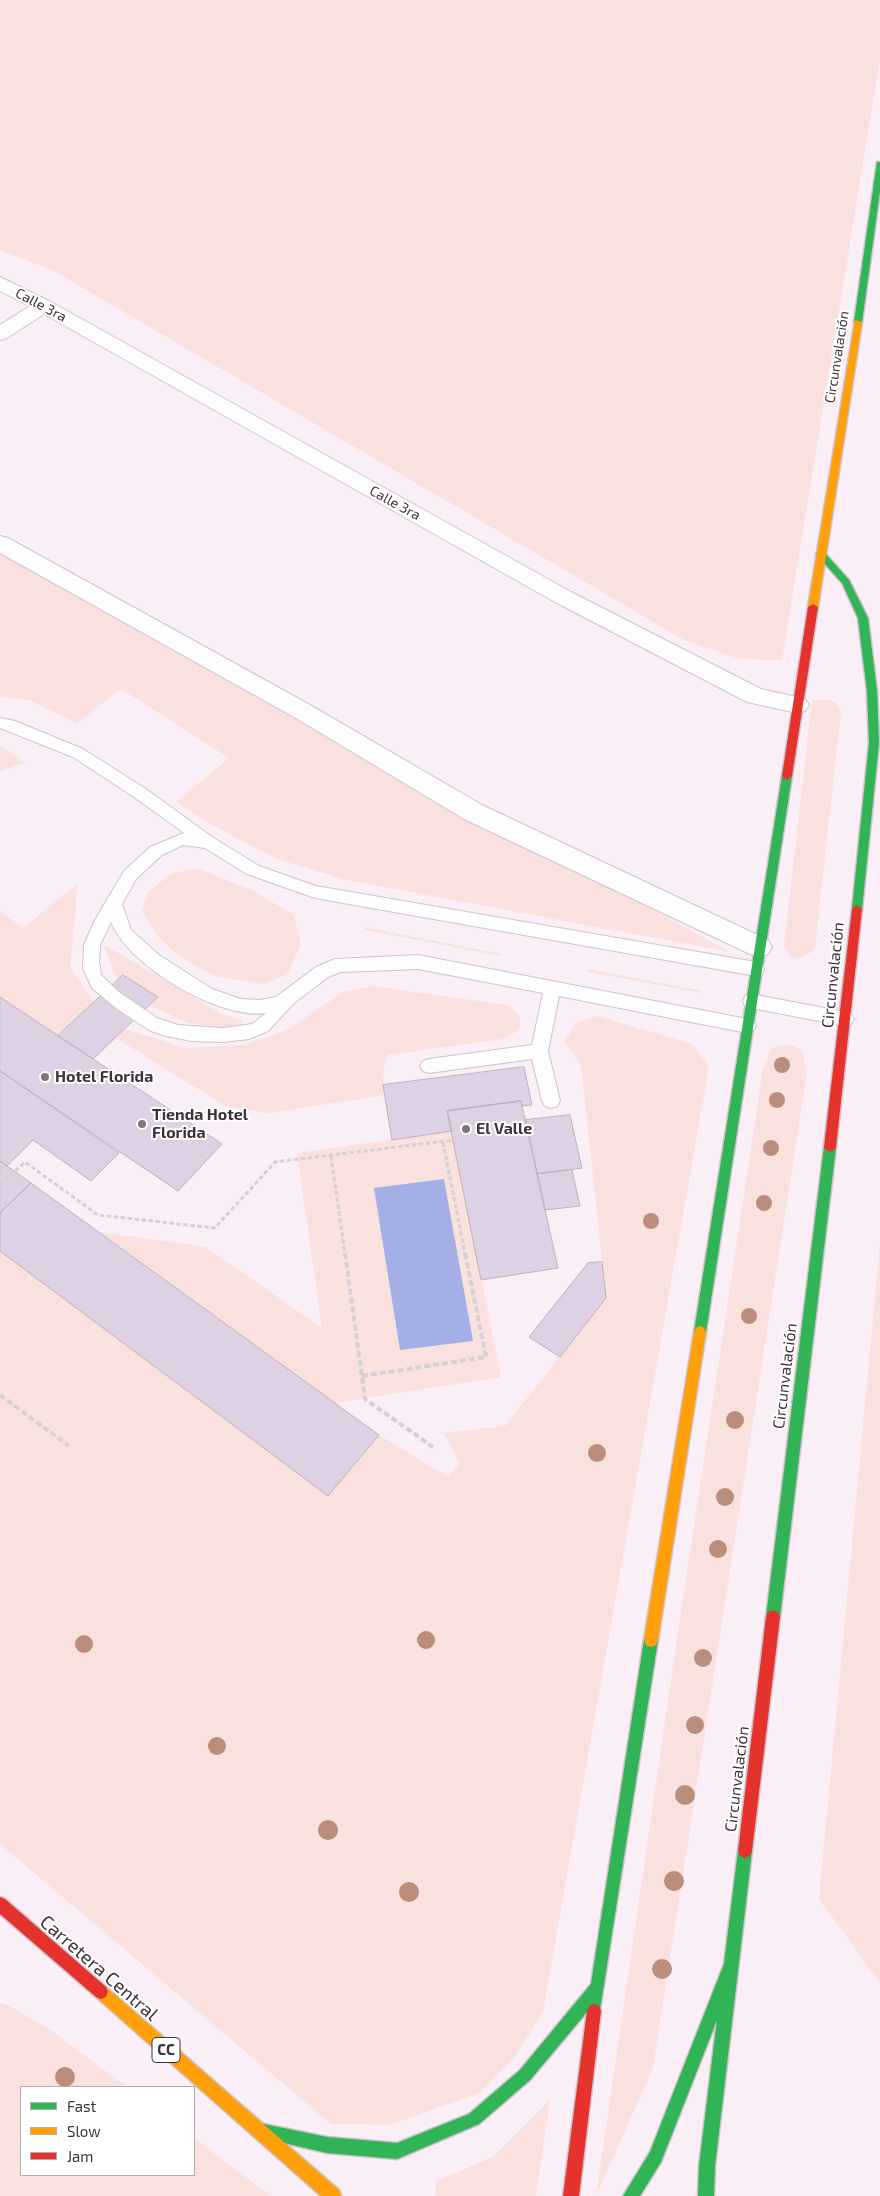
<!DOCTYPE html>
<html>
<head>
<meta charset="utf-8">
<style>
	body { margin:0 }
	#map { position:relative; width:880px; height:2196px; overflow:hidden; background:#faeff7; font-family:"Exo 2",sans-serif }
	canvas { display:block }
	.legend { position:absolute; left:20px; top:2086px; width:175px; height:90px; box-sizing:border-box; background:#fff; border:1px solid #b2adb1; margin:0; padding:6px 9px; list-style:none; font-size:15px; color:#3f333b }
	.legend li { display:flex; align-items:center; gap:10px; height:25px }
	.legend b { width:25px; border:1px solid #b2adb1 }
</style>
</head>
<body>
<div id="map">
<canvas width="880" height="2196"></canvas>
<ul class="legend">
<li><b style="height:6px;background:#30b455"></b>Fast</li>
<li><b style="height:6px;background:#ff9f0a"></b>Slow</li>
<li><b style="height:6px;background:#e5322d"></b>Jam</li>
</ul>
</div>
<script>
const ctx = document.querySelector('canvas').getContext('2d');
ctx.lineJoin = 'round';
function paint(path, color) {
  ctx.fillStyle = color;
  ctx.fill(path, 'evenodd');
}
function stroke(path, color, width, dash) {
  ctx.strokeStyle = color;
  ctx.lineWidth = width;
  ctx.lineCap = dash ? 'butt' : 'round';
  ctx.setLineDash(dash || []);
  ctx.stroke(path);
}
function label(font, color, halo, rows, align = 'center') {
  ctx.font = font + ' "Exo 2",sans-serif';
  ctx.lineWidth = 4;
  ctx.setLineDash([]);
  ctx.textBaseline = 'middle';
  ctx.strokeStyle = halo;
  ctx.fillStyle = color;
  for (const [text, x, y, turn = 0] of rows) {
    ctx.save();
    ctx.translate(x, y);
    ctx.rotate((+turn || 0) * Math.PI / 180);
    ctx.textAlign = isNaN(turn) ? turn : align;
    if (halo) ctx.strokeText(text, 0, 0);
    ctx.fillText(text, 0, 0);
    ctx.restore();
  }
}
paint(new Path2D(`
	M0,0H880V59L782,660L740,659L684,640L54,271L0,250Z
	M0,553L730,952L346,880L277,859L214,826L176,802L229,758L121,689L77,723L29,700L0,697Z
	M820,699L836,702L841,712L815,948L805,957L791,958L784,946L811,709L813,701Z
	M0,745L25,763L0,771Z
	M195,868L250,889L294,915L301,944L288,974L264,984L215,976L177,955L156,934L142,911L148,892L159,883L171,874Z
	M78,883L70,967L94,1002L58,1036L0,997V911L23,928Z
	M365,927L501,954V956L365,930Z
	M103,944L222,1014L245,1022L228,1028L188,1023L155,1008L117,978Z
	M589,969L702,991V993L588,972Z
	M372,986L507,1005L520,1016L519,1030L503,1039L388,1055C383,1067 382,1082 385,1095L269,1113L227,1107L116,1038L125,1029L185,1048L244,1045L289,1029L343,992Z
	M597,1016L692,1044L709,1067L543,2012L514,2058L479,2093L390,2125L331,2124L0,1844V1251L328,1495L379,1435L448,1477L460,1463L444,1433L505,1426L606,1298L581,1064L564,1042L576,1023Z
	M788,1044L802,1050L807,1073L653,2068L596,2196L678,1632L763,1068L772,1048Z
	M452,1131L501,1377L334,1403L100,1232L206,1247L322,1328L297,1153Z
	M880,1243V1983L819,1899Z
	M0,2003L6,2004L52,2031L127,2087H21V2175H194V2138L271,2196H0Z
	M550,2100L536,2196H435L436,2181L493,2157Z`), '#f9e2de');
paint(new Path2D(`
	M444,1179L473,1341L400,1350L374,1188Z`), '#a3afe5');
const building = new Path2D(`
	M123,975L158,997L93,1059L58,1036Z
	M0,997L93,1059L222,1144L178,1191L0,1071Z
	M524,1067L532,1105L522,1106L521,1101L447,1111L452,1131L392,1140L383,1085Z
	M0,1071L119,1153L91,1181L33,1140L7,1166L0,1161Z
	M521,1101L558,1268L481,1280L447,1111Z
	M570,1115L582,1168L537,1174L526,1120Z
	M0,1161L31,1183L0,1213Z
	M572,1170L580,1206L545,1210L537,1174Z
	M31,1183L379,1435L328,1496L0,1251V1213Z
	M602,1262L606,1298L560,1357L529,1337L588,1263Z`);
paint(building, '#ddd1e3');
stroke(building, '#bab3bc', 1);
const lane = new Path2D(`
	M0,718L15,721L83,749L146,789L212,837L259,866L316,886L756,962L762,964L764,969L762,974L756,976L315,898L247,874L205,848L183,845L162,855L136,879L122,904L131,930L159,955L212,989L241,999L260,1000L276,997L316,967L335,959L418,955L747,1019L753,1021L756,1026L753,1031L747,1033L559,996L548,1051L560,1101L557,1106L551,1108L545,1106L542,1101L532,1059L429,1073L423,1071L420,1066L423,1061L429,1059L532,1045L543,993L418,969L341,972L328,977L294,1003L268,1031L249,1039L223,1042L192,1041L166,1036L151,1031L117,1009L92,988L83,968L84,945L94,922L124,871L150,847L184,833L134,797L73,757L0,728ZM111,922C128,966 220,1020 266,1013L252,1024L223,1028L178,1025L157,1018L119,992L101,975L99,961L100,945Z
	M751,994L845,1012L851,1014L854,1019L851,1024L845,1026L751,1008L745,1006L743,1001L745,996Z`);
const street = new Path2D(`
	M0,277L51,302L571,592L761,689L805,699L809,705L805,711L797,713L747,702L555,602L44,314L7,338L0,340V325L30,306L0,291Z
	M0,536L8,538L310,705L482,805L768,940L772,947L768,954L759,957L750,954L464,819L294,717L0,553Z`);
const fast = new Path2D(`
	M877,162H880V191L862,322L858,324L854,322Z
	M821,551L824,552L849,580L868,618L877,691L879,743L862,909L857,913L852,909L869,743L867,691L858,618L842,583L816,554Z
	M787,772L792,776L706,1332L704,1336L700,1338L696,1336L694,1332L782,776Z
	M830,1142L834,1144L836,1147L780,1617L778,1622L773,1624L768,1622L766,1617L824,1147L826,1144Z
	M651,1633L656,1635L658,1640L599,2016L594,2018L589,2016L587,2012L530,2080L479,2124L397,2159L327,2153L254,2136L251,2131L254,2126L259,2123L327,2137L397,2143L469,2114L520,2070L591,1984L644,1640L646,1635Z
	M745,1844L750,1846L752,1851L715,2166L714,2196H698L699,2166L717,2020L661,2162L640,2196H623L650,2152L724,1964L738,1851L740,1846Z`);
const slow = new Path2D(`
	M855,320L862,322L818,607L813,610L808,607Z
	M700,1326L704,1328L706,1332L658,1640L656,1645L651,1647L646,1645L644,1640L694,1332L696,1328Z
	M101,1985L106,1987L339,2190L341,2196H321L96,1997L94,1992L96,1987Z`);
const jam = new Path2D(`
	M813,604L818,607L792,776L787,780L782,776L808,607Z
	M857,905L862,909L836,1147L834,1150L830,1152L826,1150L824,1147L852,909Z
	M773,1610L778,1612L780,1617L752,1851L750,1856L745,1858L740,1856L738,1851L766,1617L768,1612Z
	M0,1897L5,1899L106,1987L108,1992L106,1997L101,1999L96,1997L0,1914Z
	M594,2004L599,2006L601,2011L579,2196H563L587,2011L589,2006Z`);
stroke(lane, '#cec3ca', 2);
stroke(street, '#cec3ca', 2);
stroke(fast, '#cec3ca', 3);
stroke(slow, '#cec3ca', 3);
stroke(jam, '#cec3ca', 3);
stroke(new Path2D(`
	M443,1142L465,1254
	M331,1156L345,1254
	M0,1185L25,1162L98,1215L215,1228L275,1162L454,1140`), '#d5d0d3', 3, [4.5, 2.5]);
stroke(new Path2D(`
	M345,1253L365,1399L433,1447
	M362,1376L486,1357L465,1253
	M0,1395L69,1446`), '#d5d0d3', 4, [6, 3]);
paint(lane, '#fefdfe');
paint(street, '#fefdfe');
paint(fast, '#30b455');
paint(slow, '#ff9f0a');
paint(jam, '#e5322d');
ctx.fillStyle = '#bb8d7d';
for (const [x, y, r] of [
	[782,1065,8],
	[777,1100,8],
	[771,1148,8],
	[764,1203,8],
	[651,1221,8],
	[749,1316,8],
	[735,1420,9],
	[597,1453,9],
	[725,1497,9],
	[718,1549,9],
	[426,1640,9],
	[84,1644,9],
	[703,1658,9],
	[695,1725,9],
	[217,1746,9],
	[685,1795,10],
	[328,1830,10],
	[674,1881,10],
	[409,1892,10],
	[662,1969,10],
	[65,2077,10]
]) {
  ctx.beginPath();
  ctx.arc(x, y, r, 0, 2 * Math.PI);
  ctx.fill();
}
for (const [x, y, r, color] of [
	[45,1077,5,"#80757d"],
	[142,1124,5,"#80757d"],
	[466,1129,5,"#80757d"]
]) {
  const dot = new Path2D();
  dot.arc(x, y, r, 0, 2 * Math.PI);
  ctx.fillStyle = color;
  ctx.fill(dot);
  stroke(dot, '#fff', 2);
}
label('14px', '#3f333b', '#fff', [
	["Calle 3ra",41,305,28],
	["Circunvalación",837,357,-81],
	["Calle 3ra",395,503,29]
]);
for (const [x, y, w] of [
	[166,2050,28]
]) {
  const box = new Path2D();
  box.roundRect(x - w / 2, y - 12.5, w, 25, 4);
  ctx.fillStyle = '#fff';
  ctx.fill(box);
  stroke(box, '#3f333b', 1);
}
label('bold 15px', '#3f333b', null, [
	["CC",166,2050]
]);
label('16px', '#3f333b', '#fff', [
	["Circunvalación",833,975,-84],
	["Circunvalación",785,1376,-83],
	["Circunvalación",737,1779,-83]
]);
label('bold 16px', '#3f333b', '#fff', [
	["Hotel Florida",55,1077],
	["Tienda Hotel",152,1115],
	["Florida",152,1133],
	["El Valle",476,1129]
], 'left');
label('19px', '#3f333b', '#fff', [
	["Carretera Central",99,1968,41]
]);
</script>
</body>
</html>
